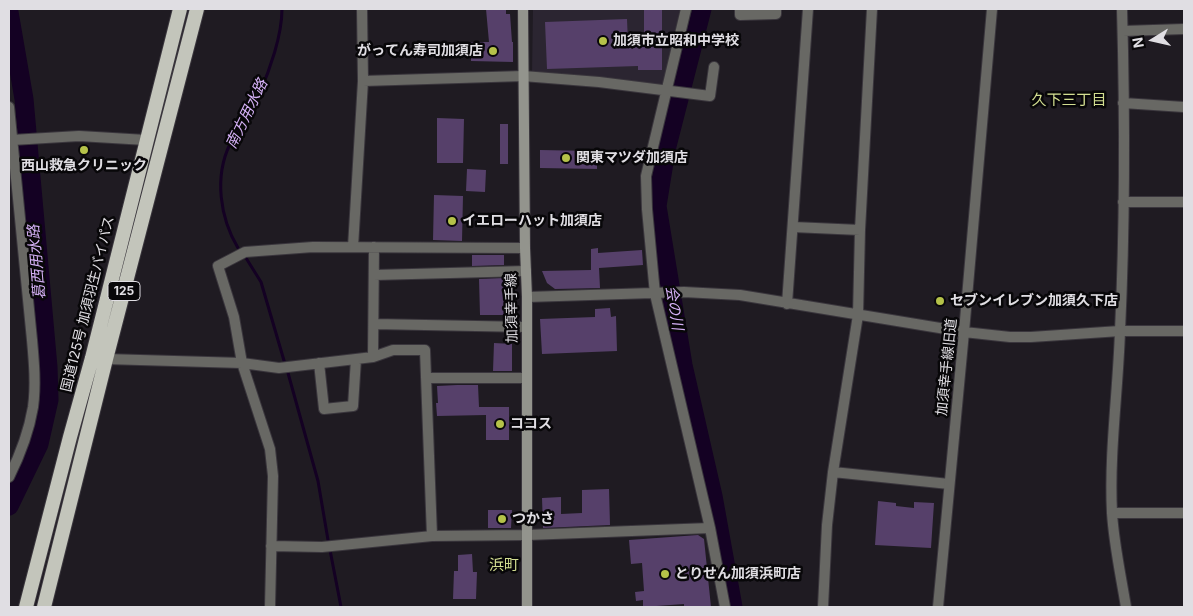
<!DOCTYPE html>
<html>
<head>
<meta charset="utf-8">
<style>
	body { margin:0 }
	#map { position:relative; width:1193px; height:616px; overflow:hidden; background:#1f1b22; font-family:Inter,sans-serif }
	canvas { display:block }
	.frame { position:absolute; inset:0; border:10px solid #e0dee3; pointer-events:none }
	.north { position:absolute; left:1128px; top:15px; width:50px; height:50px; -webkit-text-stroke:4px #080709; paint-order:stroke; rotate:260deg; font-size:14px; font-weight:700; line-height:20px; text-align:center; color:#e0dee3 }
	.north::after { content:''; display:block; margin:auto; width:18px; height:22px; background:#e0dee3; clip-path:polygon(50% 0,100% 100%,50% 72%,0 100%) }
</style>
</head>
<body>
<div id="map">
<canvas width="1193" height="616"></canvas>
<div class="frame"></div>
<div class="north">N</div>
</div>
<script>
const ctx = document.querySelector('canvas').getContext('2d');
ctx.lineJoin = 'round';
function paint(path, color) {
  ctx.fillStyle = color;
  ctx.fill(path, 'evenodd');
}
function stroke(path, color, width, dash) {
  ctx.strokeStyle = color;
  ctx.lineWidth = width;
  ctx.lineCap = dash ? 'butt' : 'round';
  ctx.setLineDash(dash || []);
  ctx.stroke(path);
}
function label(font, color, halo, rows, align = 'center') {
  ctx.font = font + ' Inter,"Noto Sans JP",sans-serif';
  ctx.lineWidth = 5;
  ctx.setLineDash([]);
  ctx.textBaseline = 'middle';
  ctx.strokeStyle = halo;
  ctx.fillStyle = color;
  for (const [text, x, y, turn = 0] of rows) {
    ctx.save();
    ctx.translate(x, y);
    ctx.rotate((+turn || 0) * Math.PI / 180);
    ctx.textAlign = isNaN(turn) ? turn : align;
    if (halo) ctx.strokeText(text, 0, 0);
    ctx.fillText(text, 0, 0);
    ctx.restore();
  }
}
paint(new Path2D(`
	M533,9H680L663,85L598,77L532,73Z`), '#2b2531');
stroke(new Path2D(`
	M238,248C220,218 214,177 230,144C239,127 251,112 259,94C270,70 282,35 282,9
	M246,258L261,282L285,364
	M288,373L318,481L328,540
	M330,550L341,607`), '#140123', 3);
stroke(new Path2D(`
	M702,9L666,150L657,206L683,365L713,496L733,607
	M9,12L24,99L48,367L49,400L39,444L9,506`), '#140123', 19);
paint(new Path2D(`
	M486,9H506V14H510L512,42H513V62L471,61V42H489Z
	M644,9H662V70H638V66L547,69L545,22L627,19L628,43H644Z
	M437,118L464,119L463,163H437Z
	M500,124H508V164H500Z
	M540,150L592,151V158H597V169L540,168Z
	M467,169L486,170L485,192L466,191Z
	M434,195L463,196L462,241L433,240Z
	M598,248V253L642,250L643,265L599,268L600,288L555,289L547,283L542,271L591,270V249Z
	M472,255H504V265L472,266Z
	M504,278V281H512V315H480L479,279Z
	M610,308L611,317L616,316L617,351L542,354L540,319L595,317V309Z
	M494,343L512,344V371H493Z
	M457,385H478L479,407H509V440H486V415L437,416L436,403H438L437,386Z
	M609,489L610,525L543,528L542,498L561,497V514L582,513V490Z
	M878,501L896,503V506L914,508V502L934,503L931,548L875,545Z
	M488,510H512L511,528H488Z
	M698,535L704,539L711,607H684V604L643,607V600L636,601L635,592L644,591L642,563L631,564L629,540Z
	M472,554L473,572H477L476,599H453L454,571H458V555Z`), '#56406a');
const minor = new Path2D(`
	M686,9L646,176L647,209L655,294L710,528L725,607
	M740,9V15L776,14V9
	M1122,9C1125,116 1125,224 1120,331C1118,392 1109,453 1112,513C1114,545 1121,576 1126,607
	M1123,31L1184,29
	M363,81L523,76L599,82L710,96L714,67
	M1123,103L1184,107
	M1123,202H1184
	M793,227L860,230
	M353,247L363,81L362,9
	M374,247L373,357L393,350H425L432,536
	M374,275L526,271
	M527,297L684,292L740,295L964,332
	M787,304L808,9
	M374,324L527,327
	M106,359L242,363L279,368L373,357
	M319,363L324,409L353,406L356,359
	M426,378H527
	M833,472L949,484
	M1112,513H1184
	M271,546L322,547L432,536L527,535L710,528
	M270,607L273,476L270,449L242,363L234,317L218,266L245,252L313,247L525,248
	M823,607L827,525L833,472L858,315L860,230L872,9`);
const tertiary = new Path2D(`
	M9,107L32,340C34,362 36,385 33,407C29,431 20,455 9,477
	M12,140L79,136L146,140
	M964,332L1010,337H1031L1120,331H1184
	M938,607L964,332L992,9`);
const secondary = new Path2D(`
	M523,9L525,248L527,297V607`);
const trunk = new Path2D(`
	M26,607L70,437L92,358L180,9
	M44,607L106,359L197,9`);
stroke(minor, '#3a363d', 12);
stroke(tertiary, '#3a363d', 12);
stroke(secondary, '#3a363d', 12);
stroke(trunk, '#3a363d', 16);
stroke(minor, '#686864', 10);
stroke(tertiary, '#686864', 10);
stroke(secondary, '#93948d', 10);
stroke(trunk, '#c3c5bb', 14);
for (const [x, y, r, color] of [
	[603,41,5,"#b5c249"],
	[493,51,5,"#b5c249"],
	[84,150,5,"#b5c249"],
	[566,158,5,"#b5c249"],
	[452,221,5,"#b5c249"],
	[940,301,5,"#b5c249"],
	[500,424,5,"#b5c249"],
	[502,519,5,"#b5c249"],
	[665,574,5,"#b5c249"]
]) {
  const dot = new Path2D();
  dot.arc(x, y, r, 0, 2 * Math.PI);
  ctx.fillStyle = color;
  ctx.fill(dot);
  stroke(dot, '#080709', 2);
}
for (const [x, y, w] of [
	[124,291,32]
]) {
  const box = new Path2D();
  box.roundRect(x - w / 2, y - 9.5, w, 19, 4);
  ctx.fillStyle = '#080709';
  ctx.fill(box);
  stroke(box, '#e0dee3', 1);
}
label('bold 12px', '#e0dee3', null, [
	["125",124,291]
]);
label('bold 14px', '#e0dee3', '#080709', [
	["加須市立昭和中学校",613,41],
	["がってん寿司加須店",483,51,"right"],
	["関東マツダ加須店",576,158],
	["西山救急クリニック",84,166,"center"],
	["イエローハット加須店",462,221],
	["セブンイレブン加須久下店",950,301],
	["ココス",510,424],
	["つかさ",512,519],
	["とりせん加須浜町店",675,574]
], 'left');
label('14px', '#e0dee3', '#080709', [
	["国道125号 加須羽生バイパス",88,304,-76],
	["加須幸手線",512,308,-91],
	["加須幸手線旧道",947,367,-84]
]);
label('15px', '#d3de91', '#080709', [
	["久下三丁目",1069,100],
	["浜町",504,565]
]);
label('italic 15px', '#d4b0f5', '#080709', [
	["南方用水路",247,114,-64],
	["葛西用水路",37,262,-95],
	["会の川",674,308,81]
]);
</script>
</body>
</html>
